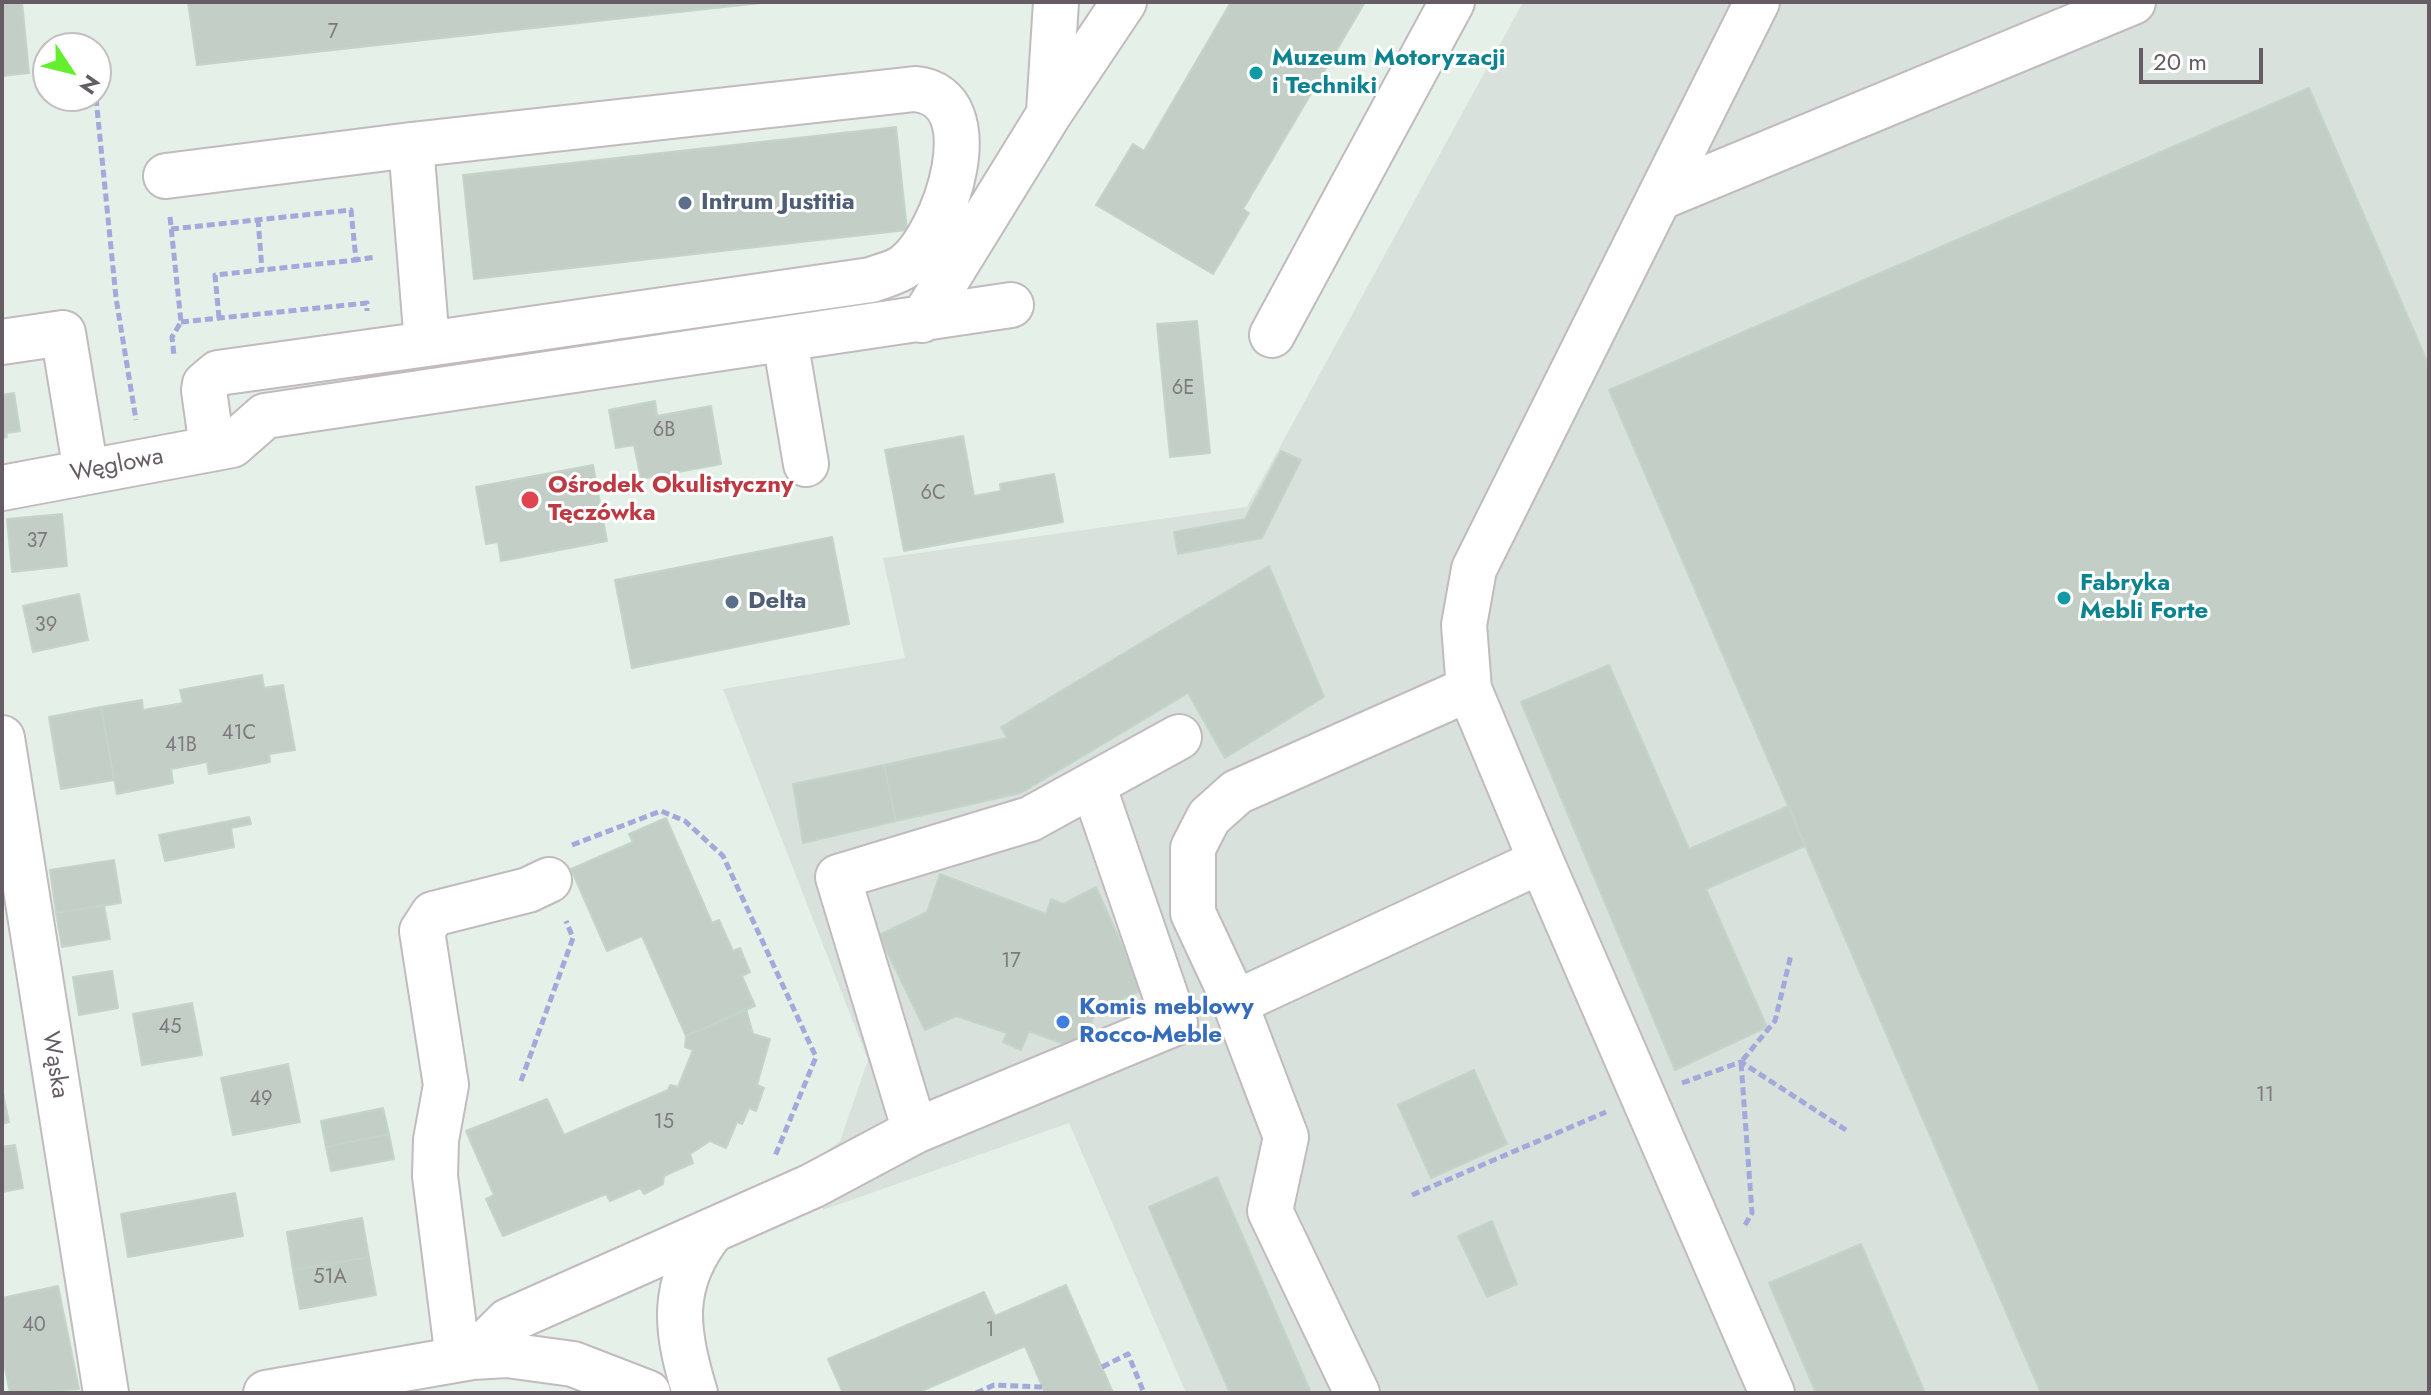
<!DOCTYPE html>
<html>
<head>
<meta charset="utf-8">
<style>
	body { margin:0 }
	#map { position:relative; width:2431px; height:1395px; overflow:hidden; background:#e5f0e9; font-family:Jost,sans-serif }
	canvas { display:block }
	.frame { position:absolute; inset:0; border:4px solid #665d64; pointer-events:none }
	.north { position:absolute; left:32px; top:32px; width:80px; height:80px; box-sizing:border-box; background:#fff; border:2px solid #c2bec1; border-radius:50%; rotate:125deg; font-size:22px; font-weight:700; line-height:32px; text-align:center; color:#665d64 }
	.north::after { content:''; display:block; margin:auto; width:28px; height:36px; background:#63ef2b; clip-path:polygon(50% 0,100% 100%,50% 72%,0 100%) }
	.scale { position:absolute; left:2139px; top:48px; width:124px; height:36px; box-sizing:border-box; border:4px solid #665d64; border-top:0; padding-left:10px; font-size:24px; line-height:28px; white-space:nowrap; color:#665d64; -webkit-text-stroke:6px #fff; paint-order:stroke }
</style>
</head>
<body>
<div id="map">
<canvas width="2431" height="1395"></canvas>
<div class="frame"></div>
<div class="north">N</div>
<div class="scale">20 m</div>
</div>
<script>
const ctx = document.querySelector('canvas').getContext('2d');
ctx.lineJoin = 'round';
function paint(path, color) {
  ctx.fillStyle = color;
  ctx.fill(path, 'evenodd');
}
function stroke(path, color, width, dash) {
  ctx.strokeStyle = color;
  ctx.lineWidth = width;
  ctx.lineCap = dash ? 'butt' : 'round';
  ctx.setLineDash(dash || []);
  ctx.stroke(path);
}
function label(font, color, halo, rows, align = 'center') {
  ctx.font = font + ' Jost,sans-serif';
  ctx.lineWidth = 6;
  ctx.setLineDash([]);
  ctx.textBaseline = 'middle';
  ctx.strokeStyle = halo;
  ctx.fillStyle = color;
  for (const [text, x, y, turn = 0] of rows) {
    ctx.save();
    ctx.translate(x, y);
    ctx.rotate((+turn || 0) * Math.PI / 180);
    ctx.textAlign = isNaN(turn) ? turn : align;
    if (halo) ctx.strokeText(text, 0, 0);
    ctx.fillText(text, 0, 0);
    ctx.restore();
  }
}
paint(new Path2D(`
	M1523,2H2429V1393H1186L1069,1123L823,1210L805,1168L840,1141L868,1060L723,689L905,658L883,558L1247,507Z`), '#d9e1dc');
const building = new Path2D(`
	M2,2H22L29,73L2,76Z
	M188,2H770L197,65Z
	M1231,2H1365L1243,209L1249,213L1213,274L1096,205L1133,144L1144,151Z
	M2309,88L2429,366V1393H2041L1609,390Z
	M896,127L907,230L474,279L463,175Z
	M1197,321L1210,453L1170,457L1157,324Z
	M14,393L20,431L6,433L7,437L2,438V395Z
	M655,401L657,416L711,406L721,464L641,479L634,445L616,448L609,410Z
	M963,436L974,496L1001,491L1000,484L1054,474L1063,522L904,551L885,450Z
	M1281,451L1301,460L1262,538L1178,554L1174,532L1245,519Z
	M593,465L607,541L501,561L498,542L486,544L476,487Z
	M62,514L67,566L12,572L7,519Z
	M832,537L849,624L632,668L615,580Z
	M1269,566L1324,697L1225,758L1188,693L1021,793L896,821L884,765L1007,738L1001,727Z
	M79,594L88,640L33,652L23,606Z
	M1609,665L1689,849L1789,806L1805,846L1706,889L1767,1027L1675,1070L1521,702Z
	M262,675L264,688L283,685L295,750L269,754L270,762L209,774L207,762L171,769L173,783L117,794L101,707L142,700L143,710L183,703L180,690Z
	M101,707L114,780L61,789L49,717Z
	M884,765L896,821L803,843L793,784Z
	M249,817L251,824L231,828L234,847L165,861L159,835Z
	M666,818L712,923L719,920L733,951L740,948L750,972L742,976L755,1006L686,1036L642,936L607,951L571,869L633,842L629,834Z
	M114,860L121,903L56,913L50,870Z
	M940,874L1046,914L1051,899L1063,904L1096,887L1142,990L1095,1012L1083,1051L1029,1031L1021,1050L1003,1042L1007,1033L956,1016L925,1030L879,935L927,912Z
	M104,905L110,939L62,947L56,913Z
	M112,971L118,1008L79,1015L73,977Z
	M192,1003L202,1055L142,1065L133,1014Z
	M746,1009L753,1034L770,1039L757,1085L764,1088L756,1111L749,1108L742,1124L737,1122L726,1148L710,1141L690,1154L693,1163L664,1176L663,1184L644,1194L640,1188L610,1201L606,1194L503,1236L486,1199L494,1195L466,1131L547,1099L564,1135L668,1090L670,1085L678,1087L693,1050L685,1047L686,1036Z
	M288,1064L300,1122L233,1135L221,1078Z
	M1474,1070L1507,1144L1431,1178L1398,1105Z
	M2,1089L9,1122L2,1124Z
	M383,1108L389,1134L326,1147L321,1121Z
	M389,1134L394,1159L331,1171L326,1147Z
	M15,1145L23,1188L2,1192V1147Z
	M1217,1177L1311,1393H1230L1149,1207Z
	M235,1193L243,1236L128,1257L121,1214Z
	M362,1218L369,1257L293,1270L287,1232Z
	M1492,1221L1517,1284L1487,1297L1458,1236Z
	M1861,1244L1925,1393H1816L1769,1283Z
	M369,1257L376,1295L300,1309L293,1270Z
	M1066,1285L1113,1393H1045L1025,1346L917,1393H843L828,1359L984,1292L995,1316Z
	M58,1286L79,1389L10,1393L2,1353V1298Z`);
paint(building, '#c3cec7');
stroke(building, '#c3d5c9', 2);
const minor = new Path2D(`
	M1049,112L1056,2
	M411,145L915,89C993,96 945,236 905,266C896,273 881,276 871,280L427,344
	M166,176L411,145L427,344L218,373L205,384L204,390L212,448
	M1659,198L1757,2
	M922,320L1049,114L1124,2
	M1272,335L1452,2
	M785,340L806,464
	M2,342L63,333L86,472
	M2,488L232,445L265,416L1011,305
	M2,738L106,1393
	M1541,861L1469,689L1464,625L1474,569L1659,198L2133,2
	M1235,1003L1193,913V848L1209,817L1237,792L1469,689
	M915,1131L838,877L1030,819L1179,737
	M472,1357L508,1321L812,1186L915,1131L1175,1023L1093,785
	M458,1359L435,1176L436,1140L446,1085L422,931L433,914L528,890L549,880
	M266,1393L472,1357L507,1355L573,1364L648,1393
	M695,1393C676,1332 669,1285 711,1232
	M1357,1393L1270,1211L1286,1137L1235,1003L1541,861L1772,1393`);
stroke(minor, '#c1babf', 48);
stroke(new Path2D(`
	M96,98L116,298L136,420
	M170,217L181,322L172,337L174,356
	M258,219L262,270
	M171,229L351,210L356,260L376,257
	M219,318L215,275L356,260
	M181,322L367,303V311
	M572,845L661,811L685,821L723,856L816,1057L775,1156
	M521,1081L573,938L566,921
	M1682,1083L1741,1062L1846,1130
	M1412,1195L1606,1112
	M1745,1225L1752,1213L1741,1062L1775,1021L1791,955
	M1102,1367L1128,1354L1144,1393
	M976,1393L994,1385L1042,1387`), '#a3a9da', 5, [8, 4]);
stroke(minor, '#fff', 44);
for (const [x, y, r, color] of [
	[1256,73,8,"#0f9aa8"],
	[685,203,8,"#5c6f8a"],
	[530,500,10,"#e0444e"],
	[2064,598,8,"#0f9aa8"],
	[732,602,8,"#5c6f8a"],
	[1063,1022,8,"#3f7fe0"]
]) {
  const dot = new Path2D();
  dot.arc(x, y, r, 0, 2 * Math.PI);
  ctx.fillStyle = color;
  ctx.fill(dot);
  stroke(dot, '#fff', 3);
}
label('20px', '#7d797d', null, [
	["7",333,33],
	["6E",1183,389],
	["6B",664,431],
	["6C",933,494],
	["37",37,542],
	["39",46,626],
	["41C",239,734],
	["41B",181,746],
	["17",1011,962],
	["45",170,1028],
	["11",2265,1096],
	["49",261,1100],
	["15",664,1123],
	["51A",330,1278],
	["40",34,1326],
	["1",990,1331]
]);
label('bold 24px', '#0d838f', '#fff', [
	["Muzeum Motoryzacji",1272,59],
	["i Techniki",1272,87],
	["Fabryka",2080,584],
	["Mebli Forte",2080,612]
], 'left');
label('bold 24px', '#4e5e75', '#fff', [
	["Intrum Justitia",701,203],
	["Delta",748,602]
], 'left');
label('24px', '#665d64', '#fff', [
	["Węglowa",117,466,-11],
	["Wąska",54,1065,81]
]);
label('bold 24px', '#be3a42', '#fff', [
	["Ośrodek Okulistyczny",548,486],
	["Tęczówka",548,514]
], 'left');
label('bold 24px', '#366cbe', '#fff', [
	["Komis meblowy",1079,1008],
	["Rocco-Meble",1079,1036]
], 'left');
</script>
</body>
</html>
